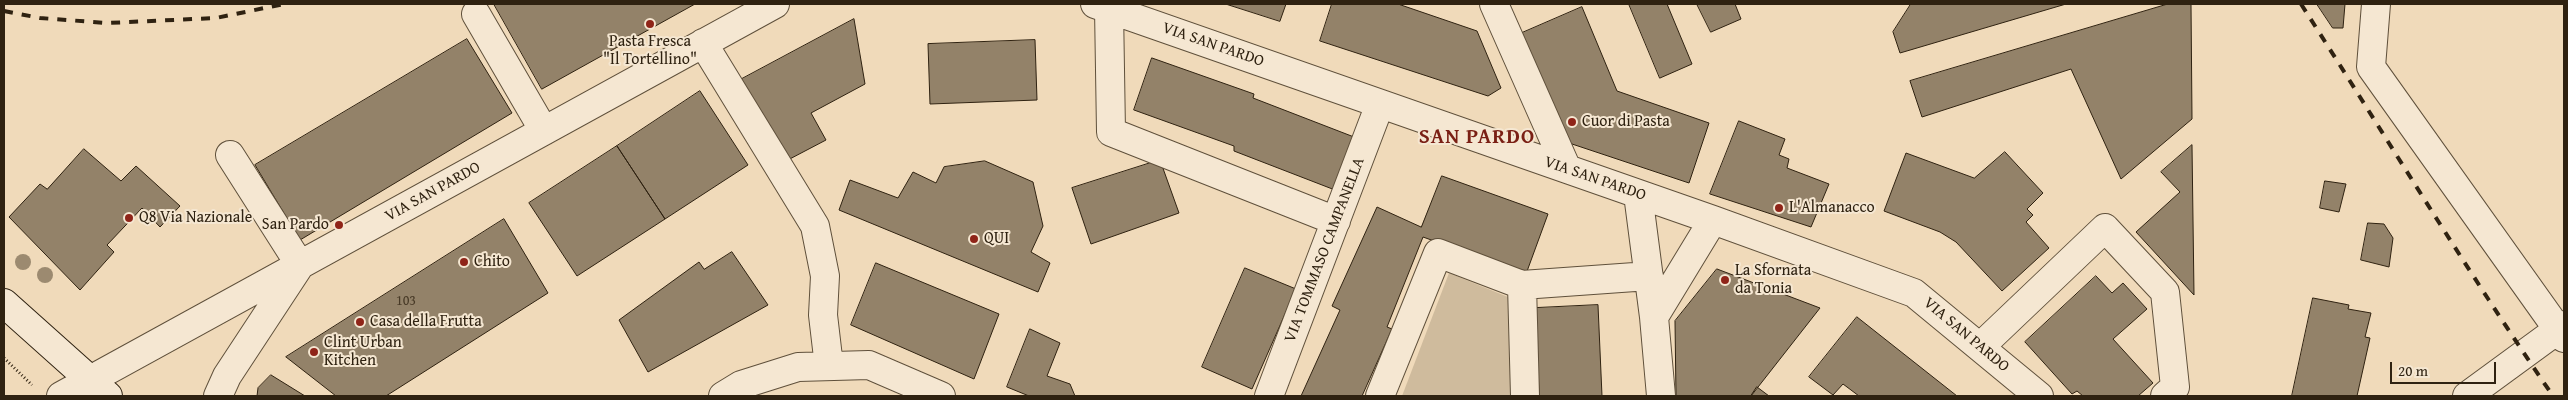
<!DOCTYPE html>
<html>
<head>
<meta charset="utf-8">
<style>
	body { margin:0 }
	#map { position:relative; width:2568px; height:400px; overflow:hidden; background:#f0daba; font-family:"Gentium Book Plus",serif }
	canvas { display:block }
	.frame { position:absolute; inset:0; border:5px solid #2f2211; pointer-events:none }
	.scale { position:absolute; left:2390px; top:362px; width:106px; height:22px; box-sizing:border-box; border:2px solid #2f2211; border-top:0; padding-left:6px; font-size:15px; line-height:18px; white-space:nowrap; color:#2f2211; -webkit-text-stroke:4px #f5e7d2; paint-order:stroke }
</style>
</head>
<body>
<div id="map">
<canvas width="2568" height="400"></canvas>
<div class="frame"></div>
<div class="scale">20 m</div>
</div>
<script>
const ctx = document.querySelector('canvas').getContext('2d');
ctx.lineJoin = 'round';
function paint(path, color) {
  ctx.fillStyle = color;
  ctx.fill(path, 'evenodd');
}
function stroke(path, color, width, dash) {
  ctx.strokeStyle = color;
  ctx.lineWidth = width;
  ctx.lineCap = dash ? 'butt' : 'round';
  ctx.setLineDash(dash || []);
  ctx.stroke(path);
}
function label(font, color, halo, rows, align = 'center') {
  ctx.font = font + ' "Gentium Book Plus",serif';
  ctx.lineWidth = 4;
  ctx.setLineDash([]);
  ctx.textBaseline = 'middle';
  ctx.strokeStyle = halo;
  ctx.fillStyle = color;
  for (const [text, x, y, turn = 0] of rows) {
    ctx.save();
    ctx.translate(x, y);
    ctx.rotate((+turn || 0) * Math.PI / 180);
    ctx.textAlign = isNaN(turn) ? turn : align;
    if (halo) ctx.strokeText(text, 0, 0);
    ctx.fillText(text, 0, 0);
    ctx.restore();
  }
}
paint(new Path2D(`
	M1449,273L1508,297L1513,396H1402Z`), '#cfbb9d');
const building = new Path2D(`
	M494,4H695L542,89Z
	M1226,4H1286L1280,21Z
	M1332,4H1398L1477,31L1501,88L1488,96L1320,41Z
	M1629,4H1667L1692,64L1660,78Z
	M1697,4H1735L1741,19L1711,32Z
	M1911,4H2066L1900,53L1893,32Z
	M2168,4H2191L2192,119L2121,179L2071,69L1922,117L1910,81Z
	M2317,4H2345L2343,28H2333Z
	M1582,7L1617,91L1709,123L1689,183L1569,143L1522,33Z
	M854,19L865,84L811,113L826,140L784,162L740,80Z
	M467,39L512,113L300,240L255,165Z
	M1035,40L1037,100L930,104L928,44Z
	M1152,58L1254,94L1253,98L1354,137L1335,190L1234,151V146L1134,110Z
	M700,91L748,165L665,219L617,146Z
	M1739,121L1785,139L1779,155L1789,159L1787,168L1829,184L1811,227L1710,194Z
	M2192,145L2194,295L2136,232L2180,192L2161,172Z
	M617,146L665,219L577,276L529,203Z
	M84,149L121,181L136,166L180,206L160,227L142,208L107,245L114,252L80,290L9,217L40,184L47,189Z
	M2005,152L2043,193L2027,209L2033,215L2026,222L2049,248L2002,291L1956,242L1940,232L1884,211L1906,153L1974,178Z
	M1160,160L1179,213L1091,244L1072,188Z
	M985,161L1033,182L1043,226L1031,252L1050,263L1038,292L839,210L850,180L898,198L913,172L936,183L944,167Z
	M1442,176L1548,214L1526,274L1423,237L1387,327L1392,329L1362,396H1301L1340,310L1332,306L1377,207L1421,227Z
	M2325,181L2346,184L2339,212L2320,208Z
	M504,219L548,293L386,396H336L286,357Z
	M2368,223L2384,224L2393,238L2389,267L2361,260Z
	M732,252L768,305L648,372L619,320L699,262L704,269Z
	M876,263L999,314L974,379L851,325Z
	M1245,268L1296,289L1252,389L1202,367Z
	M1717,269L1820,308L1751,396H1676L1675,321Z
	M2096,276L2112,293L2123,283L2147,309L2113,339L2153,383L2138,396H2083L2077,391L2072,394L2025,342Z
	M2313,298L2349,305L2348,309L2371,313L2365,337L2370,338L2357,396H2292Z
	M1598,305L1602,396H1539L1536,308Z
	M1857,317L1957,396H1859L1843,384L1833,395L1809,377Z
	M1030,329L1060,343L1047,376L1070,384L1075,396H1029L1007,387Z
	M271,375L305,396H257L258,388Z
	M1757,387L1769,396H1751Z`);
paint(building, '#938269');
stroke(building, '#2f2211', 1);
const street = new Path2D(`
	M1095,4L1713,220L1914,293L2039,396
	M1494,4L1567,169
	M2376,4L2371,67L2564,338
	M1109,8L1111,132L1336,221
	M476,14L544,131
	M703,43L815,226L825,276L823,315L829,366
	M1638,194L1654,317L1713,220
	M1522,285L1525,396
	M1654,317L1661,396
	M1980,347L2105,228L2165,292L2175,387L2165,396
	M61,396L775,4
	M218,396L227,376L300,265L230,155
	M723,396L741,385L798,367L869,365L941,396
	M1269,396L1380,104
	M1380,396L1438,253L1522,285L1649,276
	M2467,396L2564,325`);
const secondary = new Path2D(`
	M4,303L108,396`);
stroke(street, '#5f503b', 30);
stroke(secondary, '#2f2211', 30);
stroke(new Path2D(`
	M4,358L32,385`), '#2f2211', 3, [1, 2.5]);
stroke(street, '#f5e7d2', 28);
stroke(secondary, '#f5e7d2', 28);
stroke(new Path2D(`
	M2301,4C2385,135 2465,268 2553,396
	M4,11L40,18L107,23L216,18L284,4`), '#2f2211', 4, [9, 9]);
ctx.fillStyle = '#9c8a70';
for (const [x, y] of [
	[23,262],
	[45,275]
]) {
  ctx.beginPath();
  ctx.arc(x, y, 8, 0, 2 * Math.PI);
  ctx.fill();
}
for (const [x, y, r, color] of [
	[650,24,5,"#8f2418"],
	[1572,122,5,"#8f2418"],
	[1779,208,5,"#8f2418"],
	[129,218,5,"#8f2418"],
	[339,225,5,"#8f2418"],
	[974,239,5,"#8f2418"],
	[464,262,5,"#8f2418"],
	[1725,280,5,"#8f2418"],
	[360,322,5,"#8f2418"],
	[314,352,5,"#8f2418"]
]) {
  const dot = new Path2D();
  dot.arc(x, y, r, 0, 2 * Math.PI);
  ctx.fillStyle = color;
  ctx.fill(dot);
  stroke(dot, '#f5e7d2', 2);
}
label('14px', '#483a27', null, [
	["103",406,301]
]);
label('16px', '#2f2211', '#f5e7d2', [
	["Pasta Fresca",650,42,"center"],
	["\"Il Tortellino\"",650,60,"center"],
	["Cuor di Pasta",1582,122],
	["L'Almanacco",1789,208],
	["Q8 Via Nazionale",139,218],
	["San Pardo",329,225,"right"],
	["QUI",984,239],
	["Chito",474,262],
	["La Sfornata",1735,271],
	["da Tonia",1735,289],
	["Casa della Frutta",370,322],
	["Clint Urban",324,343],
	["Kitchen",324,361]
], 'left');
label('16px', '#2f2211', '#f5e7d2', [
	["VIA SAN PARDO",1213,45,19],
	["VIA SAN PARDO",1595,179,19],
	["VIA SAN PARDO",433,192,-29],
	["VIA TOMMASO CAMPANELLA",1325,250,-69],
	["VIA SAN PARDO",1966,335,40]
]);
ctx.letterSpacing = '1px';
label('bold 21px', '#7a1f14', '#f5e7d2', [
	["SAN PARDO",1477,138]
]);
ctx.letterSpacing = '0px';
</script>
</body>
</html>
